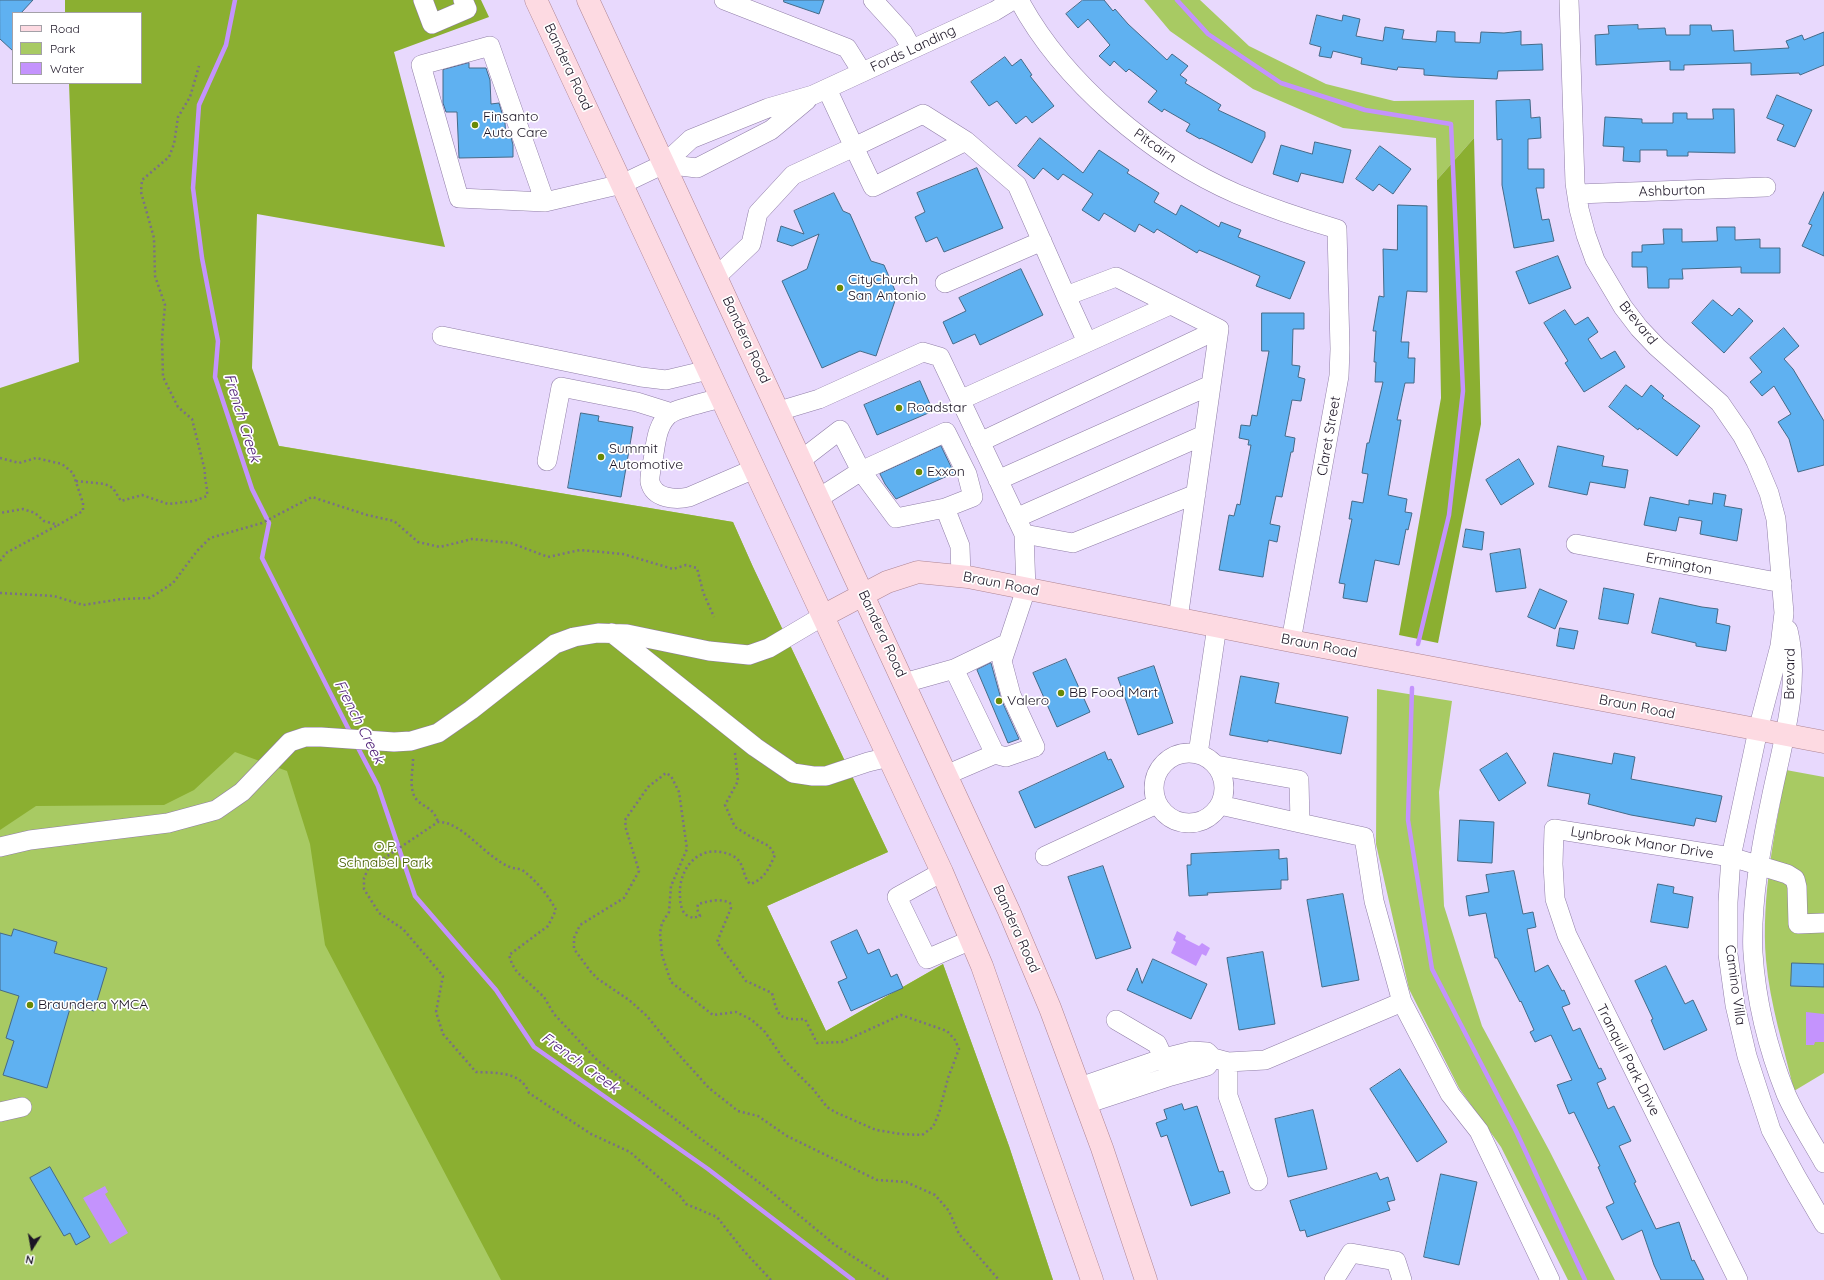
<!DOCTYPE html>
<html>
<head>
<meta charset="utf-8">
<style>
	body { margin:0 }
	#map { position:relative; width:1824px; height:1280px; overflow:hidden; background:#e8d9fd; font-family:Quicksand,sans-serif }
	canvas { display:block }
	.legend { position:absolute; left:12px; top:12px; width:130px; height:72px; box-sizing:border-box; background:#fff; border:1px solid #a4a1a8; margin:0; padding:5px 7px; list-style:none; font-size:12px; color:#1c1525 }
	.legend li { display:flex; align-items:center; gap:8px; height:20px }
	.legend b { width:20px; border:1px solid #a4a1a8 }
	.north { position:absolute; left:12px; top:1228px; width:40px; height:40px; -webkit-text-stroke:3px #fff; paint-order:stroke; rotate:191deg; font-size:11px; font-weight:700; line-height:16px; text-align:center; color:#1c1525 }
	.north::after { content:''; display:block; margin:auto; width:14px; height:18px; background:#1c1525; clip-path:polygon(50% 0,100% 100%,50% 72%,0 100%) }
</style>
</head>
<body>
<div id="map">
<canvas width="1824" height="1280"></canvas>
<ul class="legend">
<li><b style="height:5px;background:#fddae2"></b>Road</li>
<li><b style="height:11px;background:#a8ca63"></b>Park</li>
<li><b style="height:11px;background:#c493fd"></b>Water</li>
</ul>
<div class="north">N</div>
</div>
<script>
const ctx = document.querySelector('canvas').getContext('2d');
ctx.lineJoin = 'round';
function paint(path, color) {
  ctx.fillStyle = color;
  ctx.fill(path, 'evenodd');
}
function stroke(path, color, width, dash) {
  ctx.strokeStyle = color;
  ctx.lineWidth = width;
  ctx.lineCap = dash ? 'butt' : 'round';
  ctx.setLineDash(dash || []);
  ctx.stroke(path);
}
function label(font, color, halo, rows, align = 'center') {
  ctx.font = font + ' Quicksand,sans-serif';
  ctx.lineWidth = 3.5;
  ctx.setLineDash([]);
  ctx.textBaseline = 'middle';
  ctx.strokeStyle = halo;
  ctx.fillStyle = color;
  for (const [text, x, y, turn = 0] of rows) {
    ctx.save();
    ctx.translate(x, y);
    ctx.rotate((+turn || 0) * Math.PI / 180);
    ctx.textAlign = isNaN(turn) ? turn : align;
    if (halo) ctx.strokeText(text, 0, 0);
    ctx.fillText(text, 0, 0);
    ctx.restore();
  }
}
paint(new Path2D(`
	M1144,0H1200L1249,46L1326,84L1394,101L1474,100V138L1437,180L1436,138L1343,128L1253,89L1170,31Z
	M0,399L733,522L753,567L888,852L767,906L826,1031L943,964L1009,1146L1053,1280H0Z
	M1377,689L1452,701L1439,792L1444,906L1482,1026L1549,1150L1615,1280H1568L1501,1147L1459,1088L1409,989L1376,844Z
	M1786,770L1824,777V1073L1794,1091C1784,1047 1770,1005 1766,960C1761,896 1775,832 1786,770Z`), '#a8ca63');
paint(new Path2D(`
	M65,0H481L489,17L394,52L445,247L257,214L252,368L279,446L733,522L753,567L888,852L767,906L826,1031L943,964L1009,1146L1053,1280H501L325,945L310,844L287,771L235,752L194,790L164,805L36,806L0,830V388L79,362L69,83H141V13H65Z
	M1474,138L1481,424L1438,643L1399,635L1441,398L1437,180Z`), '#8baf31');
paint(new Path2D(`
	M1177,931L1186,936L1185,939L1199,946L1202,943L1210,948L1206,956L1202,954L1196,966L1171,953L1176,942L1173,940Z
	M1806,1012L1824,1014V1042H1815L1814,1045H1806Z
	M105,1186L108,1192L105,1194L128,1233L110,1244L83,1198Z`), '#c493fd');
stroke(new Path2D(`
	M235,0L226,45L199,105L193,188L202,258L218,341L215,377L252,489L269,523L262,558L351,734
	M1177,0L1208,34L1281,83L1365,110L1451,124L1463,391L1449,515L1418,644
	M1412,688L1408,820L1432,969L1516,1131L1585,1280
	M356,744L378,786L415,896L496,990L534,1047L708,1169L853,1280`), '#c493fd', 4.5);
const building = new Path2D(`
	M0,0H33L21,13H13V51L0,39Z
	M784,0H824L819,14L784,2Z
	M1083,0H1104L1113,11L1115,9L1128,24L1167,60L1172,54L1188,66L1180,75L1187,80L1185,83L1221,105L1218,110L1265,132V137L1252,163L1201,138L1200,139L1186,131L1190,124L1164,109L1162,112L1148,102L1157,91L1129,69L1126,72L1114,61L1110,66L1099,56L1110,45L1088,19L1078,28L1066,14Z
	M1317,15L1342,21L1343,15L1360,19L1356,36L1383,41L1385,27L1404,30L1402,39L1436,42L1437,31L1455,32V42L1480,43L1481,32L1504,33L1521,31V45L1542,44L1543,70L1498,71L1497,79L1452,77L1424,75V69L1398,67L1397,70L1361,64L1362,58L1333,51L1331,58L1319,56L1321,47L1310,44Z
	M1638,25V29L1665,28L1666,35H1690V25H1711L1712,31L1733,30L1734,51L1789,48L1786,41L1802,35L1804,40L1824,32V65L1800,75L1799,73L1751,75V63L1684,65V70H1670V61L1596,65L1595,35L1609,34L1608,26Z
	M1005,57L1012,66L1021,59L1032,75L1030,76L1054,106L1032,123L1026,116L1016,124L997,101L989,106L971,82Z
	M469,63V68H486L490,80L491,104L499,103L505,123L506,138L511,137L513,145V157L459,158L457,112H446L443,103V70Z
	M1777,95L1812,110L1795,147L1777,140L1784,125L1767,118Z
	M1530,100L1531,118L1540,117L1541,138L1528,139V169H1544V188H1536L1542,220L1549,219L1554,241L1514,248L1502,185V139L1497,140L1496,101Z
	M1713,109H1734L1735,153L1688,152V156H1667V150H1640V162L1623,161L1624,147L1603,146L1605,117L1642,119V123H1673V113H1687V119H1713Z
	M1040,138L1083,173L1099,150L1129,170L1127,173L1159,193L1154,202L1176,215L1181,205L1219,227L1221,222L1241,230L1238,237L1305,262L1290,299L1256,286L1260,276L1199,250L1197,253L1157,229L1154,233L1139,224L1135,232L1104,213L1099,221L1082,210L1093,194L1063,174L1058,180L1043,168L1034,179L1018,166Z
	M1315,142L1351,150L1343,183L1301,173L1298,182L1273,174L1281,145L1312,154Z
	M1380,146L1411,169L1393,194L1379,184L1373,191L1356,179Z
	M977,168L1003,228L944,252L937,237L926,242L915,217L925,212L917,193Z
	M1824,192V256L1802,246L1812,225L1809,224Z
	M834,193L843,211L850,214L871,261L884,265L897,295L876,356L860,351L822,368L782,281L807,269L819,234L792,246L777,241L781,226L804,234L794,211Z
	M1398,205L1427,206V292L1407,291L1401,342H1409L1408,358H1415L1414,383H1405L1397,420H1401L1388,495L1407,499L1405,512L1412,513L1408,530L1406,529L1399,565L1375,560L1367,602L1343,598L1345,584L1339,583L1352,519H1349L1352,501L1363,503L1368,474L1362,473L1367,443H1369L1383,382H1375L1376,362H1374L1376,331H1373L1379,296L1384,297L1383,249L1397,250Z
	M1717,227H1735V240L1760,239V248H1780V273H1741V267L1682,269L1683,279H1669V288H1648L1647,267H1632V252H1642V245L1664,244L1663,229H1682V242L1717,241Z
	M1558,256L1571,288L1529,304L1516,272Z
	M1021,269L1043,315L980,345L975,334L953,344L943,322L966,311L959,298Z
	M1713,300L1732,316L1739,308L1753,321L1724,353L1692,323Z
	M1565,310L1575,325L1588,317L1598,332L1588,339L1601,359L1615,351L1625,367L1584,392L1565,363L1568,361L1544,323Z
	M1262,313H1304V329H1293L1292,365L1300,366L1298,377L1305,379L1301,401L1292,400L1285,436L1295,438L1293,452H1291L1282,497L1276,496L1270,524L1280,526L1277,542L1269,540L1263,577L1219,570L1229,515L1234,516L1237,504L1240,505L1251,445H1248L1249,440L1239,438L1241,425L1250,426L1252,415L1257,416L1269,351H1262Z
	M1784,328L1799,346L1784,359L1793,369L1824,421V465L1798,472L1789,439L1778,422L1791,414L1774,386L1762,396L1750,382L1762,372L1750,358Z
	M920,381L933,411L877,435L864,405Z
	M1626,385L1642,397L1651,385L1664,396L1662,398L1700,426L1677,456L1639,428L1638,430L1609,407Z
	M581,413L599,416L598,421L633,427L621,497L568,488Z
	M941,446L954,473L896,499L885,484L880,474Z
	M1558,446L1604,456L1602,466L1628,470L1625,488L1590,482L1587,495L1549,487Z
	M1519,459L1534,484L1501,505L1486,480Z
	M1714,493L1726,495L1724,506L1742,509L1737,541L1700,534L1702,521L1679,517L1676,531L1644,525L1650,497L1689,505V500L1712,504Z
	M1466,529L1484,532L1482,550L1463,547Z
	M1520,549L1526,588L1496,592L1490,554Z
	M1604,588L1634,594L1628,624L1599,619Z
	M1540,589L1567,601L1555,629L1528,617Z
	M1660,598L1702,607L1718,609L1716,623L1730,626L1726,651L1696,646V643L1652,633Z
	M1560,628L1578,631L1574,649L1557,646Z
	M1066,659L1090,712L1057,727L1033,673Z
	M991,663L1001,699L1019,739L1008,743L977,670Z
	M1154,666L1173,723L1138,735L1118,678Z
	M1241,676L1279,683L1275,703L1348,717L1341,754L1268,740V742L1230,735Z
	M1105,752L1108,760L1111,759L1124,787L1035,828L1019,792Z
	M1507,753L1526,783L1499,801L1480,770Z
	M1554,753L1612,764L1614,753L1635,757L1631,779L1722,796L1716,822L1696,818L1694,826L1631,815L1588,804L1590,794L1548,786Z
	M1460,820L1494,822L1492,863L1458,861Z
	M1279,850V859L1287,858L1288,880H1281V889L1207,893L1208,895L1189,896L1187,865H1191V854Z
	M1103,866L1131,948L1096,959L1068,877Z
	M1514,871L1523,914L1533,912L1536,927L1527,929L1535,972L1548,965L1562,991L1564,990L1570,1004L1562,1007L1573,1031L1580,1028L1599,1069L1601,1068L1606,1079L1597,1083L1608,1109L1614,1106L1631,1141L1619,1146L1636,1182L1634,1183L1656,1229L1679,1222L1692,1261L1694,1260L1704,1280H1661L1654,1265L1642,1230L1622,1240L1606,1207L1614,1203L1598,1167L1600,1166L1574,1112L1569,1114L1557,1085L1572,1080L1551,1035L1535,1042L1530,1032L1534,1030L1521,1001L1520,1002L1497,958H1495L1486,913L1469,916L1466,896L1489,892L1486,875Z
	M1658,884L1674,887L1673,893L1693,897L1688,928L1651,922Z
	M1343,894L1359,980L1322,987L1307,900Z
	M14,929L57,942L54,953L107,968L94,1011L71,1005L47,1088L3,1075L14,1041L6,1038L19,996L0,990V933L11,936Z
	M857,930L868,954L879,949L891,977L897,974L903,988L851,1011L838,982L847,978L831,942Z
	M1263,952L1275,1024L1239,1030L1227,958Z
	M1153,959L1207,984L1191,1019L1127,990L1137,968L1142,983Z
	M1792,963L1824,964V987L1791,986Z
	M1666,966L1685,1004L1693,1000L1707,1030L1664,1050L1651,1020L1653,1019L1635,981Z
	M1400,1069L1447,1142L1417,1162L1370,1089Z
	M1182,1104L1184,1110L1197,1106L1219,1172L1223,1171L1230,1193L1191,1206L1167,1135L1161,1137L1156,1123L1167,1119L1164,1110Z
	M1313,1110L1327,1169L1288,1177L1275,1119Z
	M50,1167L90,1237L76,1245L70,1233L64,1236L30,1178Z
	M1377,1173L1380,1180L1388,1177L1395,1200L1387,1202L1390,1210L1307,1237L1305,1230L1300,1231L1290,1201Z
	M1441,1174L1477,1182L1459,1265L1424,1257Z`);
paint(building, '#5fb1f1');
stroke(building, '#466a87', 1);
const minor = new Path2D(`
	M423,0L432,24L467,9L463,0
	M724,0L847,48L862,72
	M873,0L903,33L912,49
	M1019,0C1063,82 1152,157 1237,194C1270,208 1303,219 1337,229L1340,349L1339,376L1291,641
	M1569,0L1575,183L1579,209L1586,235L1595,260L1623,307L1639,328L1657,347L1720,403L1742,435L1756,462L1769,493L1776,519L1784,613L1780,646L1758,730L1731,857L1728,902V954L1735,1005L1747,1056L1771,1130L1796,1176L1824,1224
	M827,89L854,147L923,114L966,141L1017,185L1066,296L1116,277L1219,329L1178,619
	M664,164L697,168L771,130L807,100
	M1577,194L1766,187
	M545,202L459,198L421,65L490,46L545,202L622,184L664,164L691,139L768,108L813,95L995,11L1013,0
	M716,277L751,244L758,213L793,175L854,147L873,187L966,141
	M945,283L1042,241
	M1066,296L1087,342
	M442,336L641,377L666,380L708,370
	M721,398C710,401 680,408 671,413C658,422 656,440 654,454C653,462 649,475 650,482C654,499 676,500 689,497L754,469
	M960,400L1170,305
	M779,411L819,399L923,352L940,357L1024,534L1026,589L1002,661L1011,695L1035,747L1006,757L995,754
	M980,442L1219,329
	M801,460L840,430L861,471L946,432L967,474L973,497L945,508
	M547,461L561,387L637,402L672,413
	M998,480L1211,385
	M819,498L861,471L896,518L945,508L960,546L961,576
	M1016,518L1204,435
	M1024,534L1073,543L1196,494
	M1576,544L1782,583
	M1788,630C1801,684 1783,741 1772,794C1763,837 1755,879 1753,923C1753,933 1752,943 1753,953C1756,1001 1768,1049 1786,1094C1796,1117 1811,1140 1824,1163
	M612,633L755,747L793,773L813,776H826L868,762L889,757
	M954,669L1008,643
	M904,683L954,669L995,754L946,775
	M1154 788a35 35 0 1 1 70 0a35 35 0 1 1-70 0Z
	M1198,754L1217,626
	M1216,765L1299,780L1300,823L1364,837L1374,901L1402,1002
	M1220,805L1300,823
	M0,847L30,840L168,823L216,810L242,792L290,742L305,737H321L394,742L411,741L438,733L471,710L555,644L574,637L598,633L627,634L709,651L749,655L769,648L823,616
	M1045,856L1157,804
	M942,872L897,897L927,959L971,940
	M1116,1020L1157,1044L1168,1068
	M1228,1062V1096L1258,1181
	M1080,1087L1164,1058L1192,1051L1207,1052L1213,1058L1228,1062L1265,1060L1402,1002L1450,1094L1479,1131L1550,1280
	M1086,1104L1171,1076L1207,1066L1213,1058
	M0,1112L22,1107
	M1334,1280L1351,1253L1396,1261L1402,1280
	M1738,1280L1567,935L1555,899L1553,864L1554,829L1731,857L1787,874L1795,879L1797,887L1798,924L1824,923`);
const major = new Path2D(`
	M536,0L942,872L982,966L1092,1280
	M588,0L1009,911L1050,1008L1102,1148L1146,1280
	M823,616L887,582L918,572L968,577L1291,641L1824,742`);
stroke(minor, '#907ea7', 20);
stroke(major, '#ae8593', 23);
stroke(new Path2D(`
	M0,458L19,463L36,458L62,464L73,473L83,503V511L58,525L44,521L35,513L23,509L0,513
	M76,481L105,484L113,488L121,501L142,495L168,504L194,501L207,496C208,487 204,480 205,471L192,419L178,407L163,377L162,338L165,305L155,276L154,238L141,192L142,180L169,157L174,144L178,117L190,97L199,66
	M0,561L6,553L58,525
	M0,593L54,596L83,605L122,599L150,598L173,583L197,551L210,538L262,523L312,497L367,515L394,521L418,542L440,547L472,539L511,543L548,557L580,550L623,554L673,569L686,565L697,568L703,592L714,617
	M735,753L738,781L725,805L735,827L753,838L769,846L775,855C769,868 764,880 750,884C742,876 745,862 733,856C703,841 678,865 680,896C680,902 681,909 685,914C687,916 691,917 693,918L700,916L697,909L698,904C709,901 720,898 730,903L731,908L717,942L746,981L772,993C778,1017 779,1020 805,1019L817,1043L842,1042L901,1015L947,1031L955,1040L959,1049L948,1078L939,1113L933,1127L922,1135L901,1134L876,1130L835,1112L827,1107L813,1089L785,1061L765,1032L752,1020L736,1012L713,1015L671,982L662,955L660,933L662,923L669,912L671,886L687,849L679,792L671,776L666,773L648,787L625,820L626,829L639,871L624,898L580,925L574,938V949L591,972L598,979L629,1000L647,1016L671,1046L709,1088L738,1111L758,1116L787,1136L877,1180L906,1182L935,1195L949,1211L959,1234L999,1280
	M413,759C413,771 408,790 417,800C426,809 433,807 438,822
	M771,1280L743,1250L717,1217L686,1204L680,1196L630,1152L591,1134L529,1093C521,1071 496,1073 476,1072L443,1034L436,1012L443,976L403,929L379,913L364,889V878L368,869L438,822C462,821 486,858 510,867C514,869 518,868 522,870C535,879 549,896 556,910L548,926L509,955L512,964L517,972L544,997L554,1014L598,1061L765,1187L835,1245L889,1280`), '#7a6f88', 2.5, [2, 3]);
stroke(minor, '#fff', 19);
stroke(major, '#fddae2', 22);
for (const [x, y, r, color] of [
	[475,125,4,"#698906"],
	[840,288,4,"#698906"],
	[899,408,4,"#698906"],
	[601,457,4,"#698906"],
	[919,472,4,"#698906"],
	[1061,693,4,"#698906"],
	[999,701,4,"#698906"],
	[30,1005,4,"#698906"]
]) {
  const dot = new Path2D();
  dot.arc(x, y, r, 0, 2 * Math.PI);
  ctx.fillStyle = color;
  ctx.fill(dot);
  stroke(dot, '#fff', 1.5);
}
label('14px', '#1c1525', '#fff', [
	["Fords Landing",913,49,-25],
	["Bandera Road",568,67,65],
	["Pitcairn",1155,146,35],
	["Ashburton",1672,191,-2],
	["Brevard",1638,323,51],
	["Bandera Road",746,340,65],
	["Claret Street",1329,436,-80],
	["Ermington",1679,564,11],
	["Braun Road",1001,584,11],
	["Bandera Road",882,634,65],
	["Braun Road",1319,646,11],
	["Brevard",1790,674,-89],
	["Braun Road",1637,707,11],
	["Lynbrook Manor Drive",1642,843,9],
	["Bandera Road",1016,929,66],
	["Camino Villa",1735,985,82],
	["Tranquil Park Drive",1628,1060,63]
]);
label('14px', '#1c1525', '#fff', [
	["Finsanto",483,117],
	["Auto Care",483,133],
	["CityChurch",848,280],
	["San Antonio",848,296],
	["Roadstar",907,408],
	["Summit",609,449],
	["Automotive",609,465],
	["Exxon",927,472],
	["BB Food Mart",1069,693],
	["Valero",1007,701],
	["Braundera YMCA",38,1005]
], 'left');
label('14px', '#465d00', '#fff', [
	["O.P.",385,847],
	["Schnabel Park",385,863]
]);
label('italic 15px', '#4b1975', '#fff', [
	["French Creek",242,418,73],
	["French Creek",359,722,63],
	["French Creek",580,1063,36]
]);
</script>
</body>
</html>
